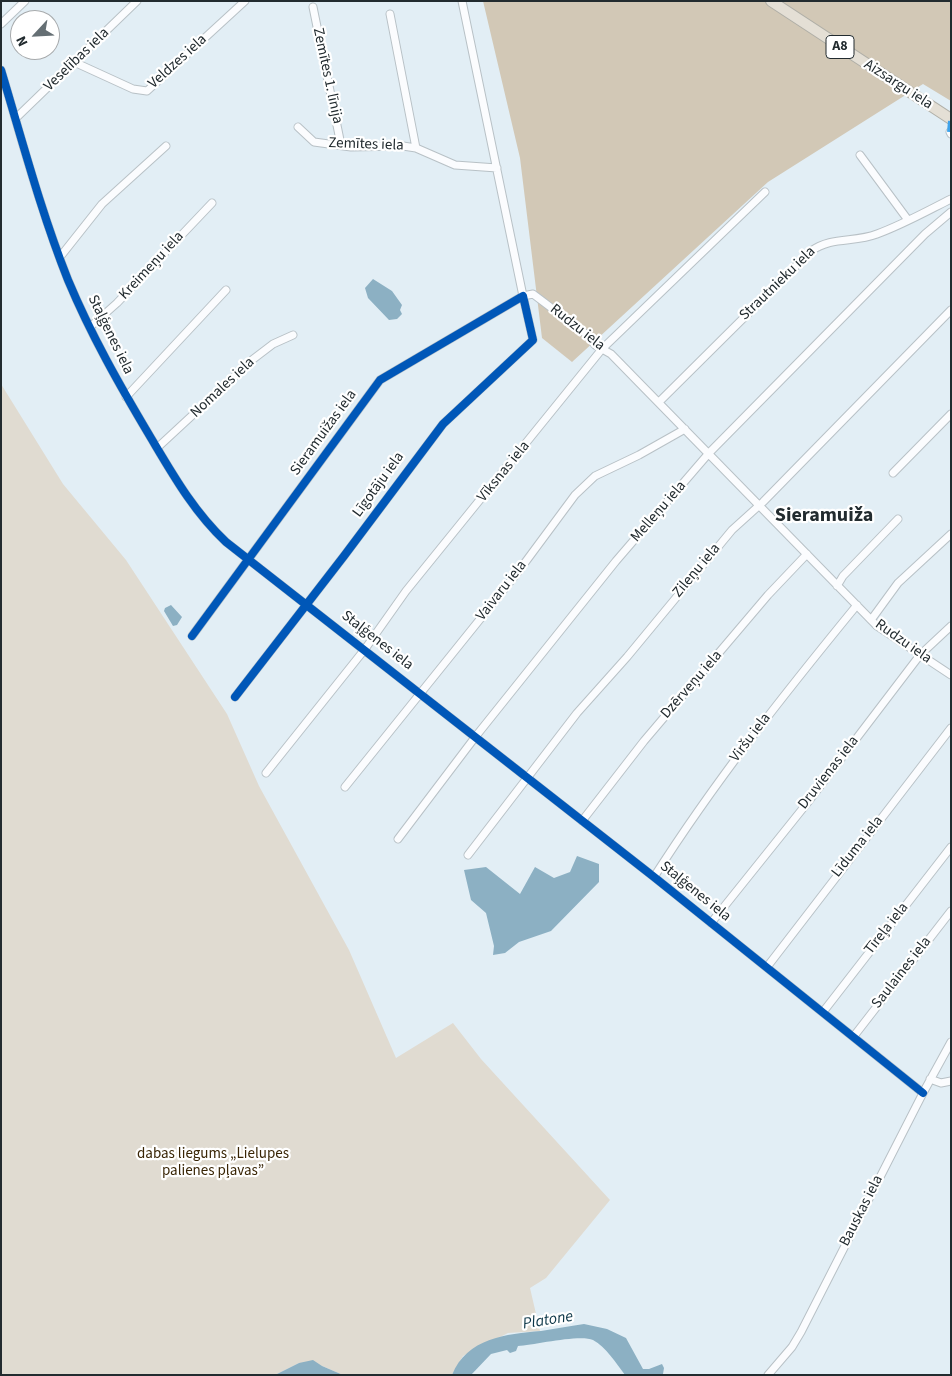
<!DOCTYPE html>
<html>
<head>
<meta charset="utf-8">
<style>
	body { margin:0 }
	#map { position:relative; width:952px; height:1376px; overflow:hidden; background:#e2eef5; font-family:"Source Sans 3",sans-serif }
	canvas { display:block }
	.frame { position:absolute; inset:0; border:2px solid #222b2f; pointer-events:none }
	.north { position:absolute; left:10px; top:10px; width:50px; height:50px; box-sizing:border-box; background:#fff; border:1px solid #a7aaac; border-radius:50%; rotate:245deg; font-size:14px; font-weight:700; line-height:20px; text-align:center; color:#222b2f }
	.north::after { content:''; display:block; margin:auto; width:18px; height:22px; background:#656f74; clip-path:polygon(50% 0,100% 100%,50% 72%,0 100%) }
</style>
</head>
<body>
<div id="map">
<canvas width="952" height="1376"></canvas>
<div class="frame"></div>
<div class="north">N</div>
</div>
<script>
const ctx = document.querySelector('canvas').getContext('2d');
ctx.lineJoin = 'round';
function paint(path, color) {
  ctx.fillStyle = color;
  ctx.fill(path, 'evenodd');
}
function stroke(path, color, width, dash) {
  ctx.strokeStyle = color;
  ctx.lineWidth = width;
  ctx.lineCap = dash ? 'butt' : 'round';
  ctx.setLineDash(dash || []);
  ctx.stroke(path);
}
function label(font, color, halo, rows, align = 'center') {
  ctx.font = font + ' "Source Sans 3",sans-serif';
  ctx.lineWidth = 4.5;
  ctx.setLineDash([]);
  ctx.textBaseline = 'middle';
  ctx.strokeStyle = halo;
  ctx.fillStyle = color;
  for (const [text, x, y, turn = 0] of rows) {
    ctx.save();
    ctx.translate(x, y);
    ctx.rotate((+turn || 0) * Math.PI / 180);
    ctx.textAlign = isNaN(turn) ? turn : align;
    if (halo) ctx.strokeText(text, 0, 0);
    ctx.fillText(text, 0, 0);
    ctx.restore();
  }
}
paint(new Path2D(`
	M1,384L63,484L126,560L227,714L259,786L349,950L396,1058L453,1023L481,1059L610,1200L546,1278L530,1288L540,1331L508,1333L463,1356L452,1375H343L322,1366L299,1363L275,1375H2Z`), '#e0dbd1');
paint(new Path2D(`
	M483,1H951V101L923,84L768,182L572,362L542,338L520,158Z`), '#d2c8b6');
paint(new Path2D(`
	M373,279L392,291L402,305L400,310L402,314L397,319L389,320L368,298L365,288Z
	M171,605L182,617L177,625L173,626L164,611L165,608Z
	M577,856L599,864V882L551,931L519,942L505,953L493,955L494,946L486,913L471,900L464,870L486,867L520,894L535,867L554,878L570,872Z
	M584,1324L607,1329L626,1338L643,1369H649L662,1364L664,1368L663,1374L625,1375C616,1363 606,1347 593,1340C580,1334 534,1345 518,1346L516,1351L510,1353L507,1350L491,1354L471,1375H452C467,1338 506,1334 541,1331C555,1329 569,1326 584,1324Z
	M313,1360L322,1366L343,1375H275L299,1363Z`), '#8cb0c3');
const minor = new Path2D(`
	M462,1L523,296L533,294L586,334L595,345L611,354L877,626L951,675
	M313,7L341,145
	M390,14L416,148
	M1,24L25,1
	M74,62L133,89L147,91L245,1
	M1,70C22,140 41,212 68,280C91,335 120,386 151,438C173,475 194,512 226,542L654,877L923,1093
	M16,118L137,1
	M298,127L314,142L351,147L403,146L416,148L455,165L497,168
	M950,132L951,134
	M860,155L908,220
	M60,257L102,204L166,146
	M90,327L117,303L212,203
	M126,397L226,290
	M659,402L811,251C832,236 854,243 877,234C902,225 927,211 951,199
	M157,448L252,360L273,344L293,335
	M893,473L951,414
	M837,586L843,576L898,519
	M871,620L898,583L951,534
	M192,636L380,380L523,296L533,340L443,424L344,556L235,697
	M266,773L365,649L406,591L602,349L765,192
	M345,787L518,572L575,495L595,476L639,455L685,429
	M582,821L644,741L768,595L807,554
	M398,839L476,736L616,561L709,453L925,234L951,212
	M468,855L577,713L627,657L732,530L763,502L951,310
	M654,877C715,781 785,693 857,605
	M711,923L808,802L920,655L951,626
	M767,967L951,728
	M823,1012L951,847
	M854,1036L951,911
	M930,1079L941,1083L951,1081
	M768,1375L792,1347L801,1332L923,1093L951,1042`);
const highway = new Path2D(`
	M771,1L951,119`);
stroke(minor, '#b8c1c6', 9);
stroke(highway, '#b0afa7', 12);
stroke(minor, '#fbfcfe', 7);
stroke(highway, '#e4dfd5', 10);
stroke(new Path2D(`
	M950,132L951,121`), '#3ea3eb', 6, [12, 6]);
stroke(new Path2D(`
	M1,70C22,140 41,212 68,280C91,335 120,386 151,438C173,475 194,512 226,542L654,877L923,1093
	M192,636L380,380L523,296L533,340L443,424L344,556L235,697`), '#0057b8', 8);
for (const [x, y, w] of [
	[840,47,28]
]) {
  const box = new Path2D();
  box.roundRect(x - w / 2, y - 11.5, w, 23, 4);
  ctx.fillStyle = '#fff';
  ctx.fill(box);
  stroke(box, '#222b2f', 1);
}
label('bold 14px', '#222b2f', null, [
	["A8",840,47]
]);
label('15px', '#222b2f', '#fff', [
	["Veselības iela",77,60,-44],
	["Veldzes iela",178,62,-42],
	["Zemītes 1. līnija",327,76,78],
	["Aizsargu iela",898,85,33],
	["Zemītes iela",366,145,2],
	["Kreimeņu iela",152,266,-47],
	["Strautnieku iela",778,284,-44],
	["Rudzu iela",577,328,38],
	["Staļģenes iela",110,335,64],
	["Nomales iela",223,388,-43],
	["Sieramuižas iela",324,433,-54],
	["Vīksnas iela",504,472,-51],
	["Līgotāju iela",379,485,-54],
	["Melleņu iela",659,512,-49],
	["Zileņu iela",697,571,-50],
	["Vaivaru iela",502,591,-52],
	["Staļģenes iela",377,641,38],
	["Rudzu iela",903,642,35],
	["Dzērveņu iela",692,685,-49],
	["Viršu iela",751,738,-53],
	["Druvienas iela",829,773,-52],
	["Līduma iela",858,847,-52],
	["Staļģenes iela",695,892,39],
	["Tīreļa iela",887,929,-52],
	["Saulaines iela",902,973,-52],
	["Bauskas iela",862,1211,-63]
]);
label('15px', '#392505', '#fff', [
	["dabas liegums „Lielupes",213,1155],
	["palienes pļavas”",213,1172]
]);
label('italic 16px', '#0c3647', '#fff', [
	["Platone",548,1321,-9]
]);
label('bold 20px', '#222b2f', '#fff', [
	["Sieramuiža",824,517]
]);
</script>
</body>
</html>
